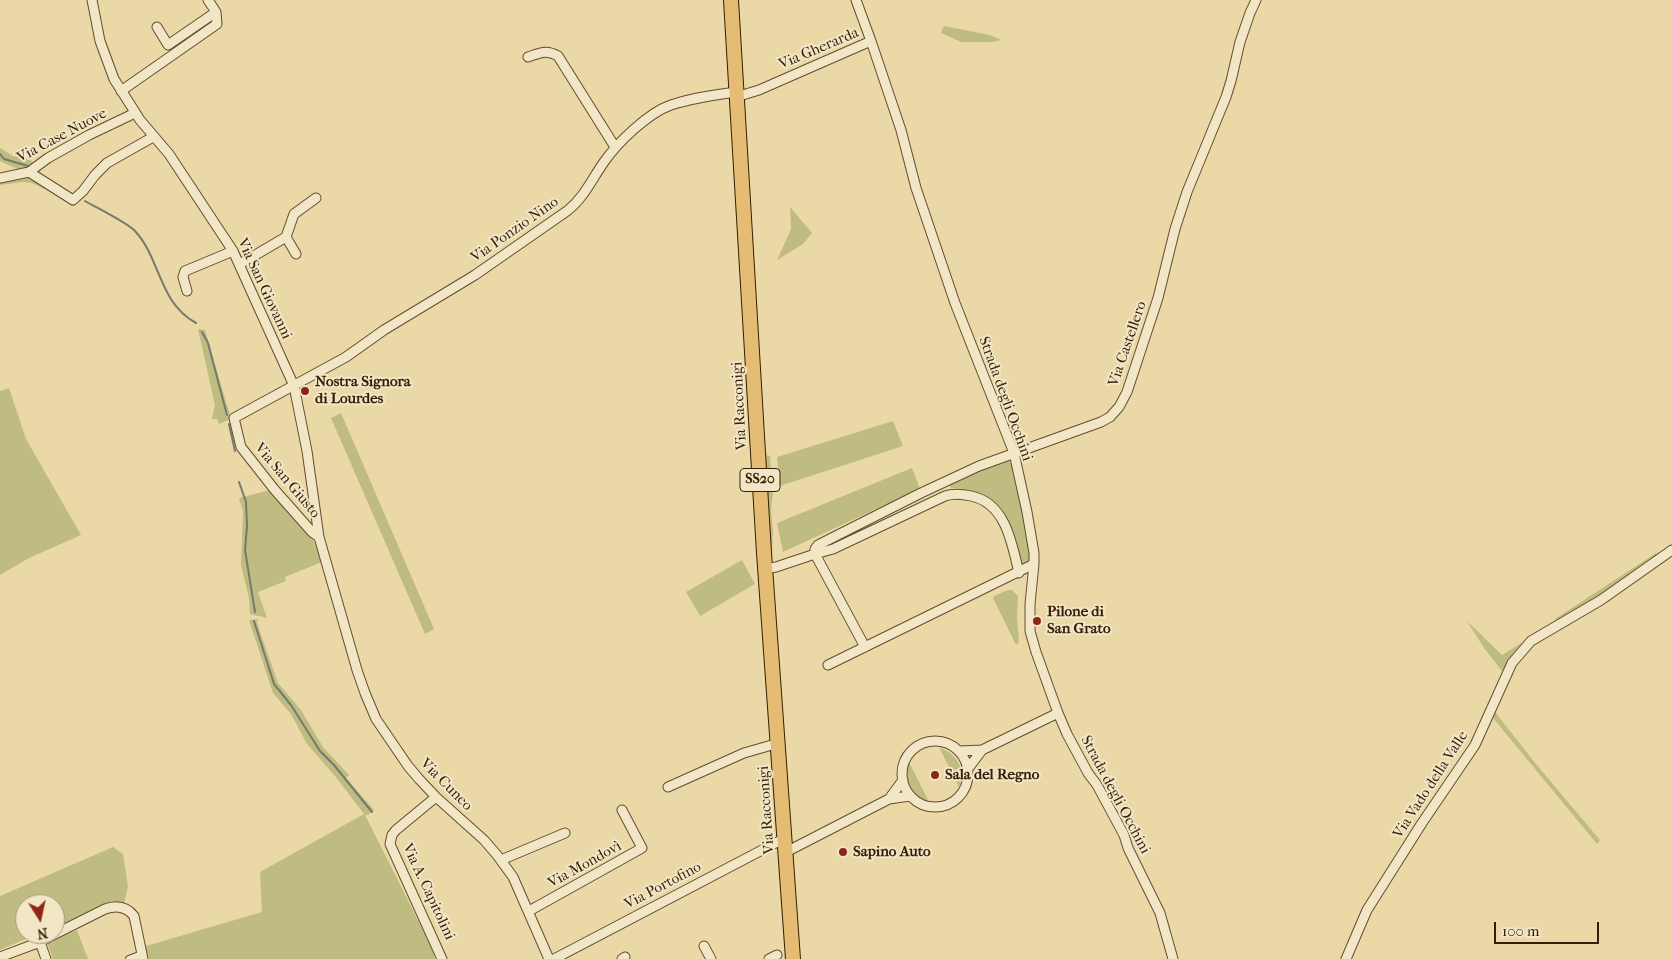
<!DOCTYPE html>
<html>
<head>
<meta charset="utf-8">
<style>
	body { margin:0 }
	#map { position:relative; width:1672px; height:959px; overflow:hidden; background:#ead8a7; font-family:"IM FELL French Canon",serif }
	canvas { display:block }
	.north { position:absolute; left:15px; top:894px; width:50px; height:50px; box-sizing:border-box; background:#f1e6c6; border:1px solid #a79679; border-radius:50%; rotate:170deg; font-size:14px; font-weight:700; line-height:20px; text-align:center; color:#371d06 }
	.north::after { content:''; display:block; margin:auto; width:18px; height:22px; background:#8f2418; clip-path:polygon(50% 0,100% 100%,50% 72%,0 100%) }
	.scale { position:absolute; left:1494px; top:922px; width:105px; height:22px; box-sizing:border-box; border:2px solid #371d06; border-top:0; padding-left:6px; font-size:15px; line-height:18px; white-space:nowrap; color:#371d06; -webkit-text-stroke:4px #f1e6c6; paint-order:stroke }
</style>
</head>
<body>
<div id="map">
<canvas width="1672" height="959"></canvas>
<div class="north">N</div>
<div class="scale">100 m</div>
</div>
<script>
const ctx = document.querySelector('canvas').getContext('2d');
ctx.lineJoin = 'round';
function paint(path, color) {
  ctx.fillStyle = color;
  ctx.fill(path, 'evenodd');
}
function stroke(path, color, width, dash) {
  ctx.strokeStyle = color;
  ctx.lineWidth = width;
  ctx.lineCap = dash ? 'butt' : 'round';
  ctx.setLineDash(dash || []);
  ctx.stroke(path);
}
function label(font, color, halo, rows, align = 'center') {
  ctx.font = font + ' "IM FELL French Canon",serif';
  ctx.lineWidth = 4;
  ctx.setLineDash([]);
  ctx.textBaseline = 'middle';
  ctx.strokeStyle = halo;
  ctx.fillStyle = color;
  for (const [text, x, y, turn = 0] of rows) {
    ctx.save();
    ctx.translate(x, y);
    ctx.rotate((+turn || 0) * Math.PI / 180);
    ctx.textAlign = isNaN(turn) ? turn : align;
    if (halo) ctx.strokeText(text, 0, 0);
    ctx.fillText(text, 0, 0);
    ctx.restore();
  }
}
paint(new Path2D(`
	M944,26L990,35L1001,40L992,42H961L941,33Z
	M0,148L13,156L30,159L34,165L22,171L0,161Z
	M30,176L71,202L32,183L23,182L0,185V182Z
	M790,207L812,233L803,244L777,260L791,229Z
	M198,329L205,330L231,419L219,424L217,419H212L215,405Z
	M9,388L26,439L81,535L29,558L0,575V391Z
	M341,413L434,629L425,634L331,418Z
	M893,421L903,446L780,486L777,457Z
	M765,455L770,456L773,495L771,508L773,532L772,556L769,558Z
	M1007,459L1012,464L1031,549V562L1022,567C1013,523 1004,490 951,488L949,484Z
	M912,468L920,489L783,552L777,523Z
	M270,490L306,529L314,542L322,562L285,577L286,581L258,592L267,618L250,614L249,598L241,566L243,512L239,498Z
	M1656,553L1660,556L1559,622L1555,619Z
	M742,560L755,584L700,616L686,592Z
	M1008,590H1012L1018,596L1017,617L1019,642L1016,645L993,598L994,596Z
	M258,619L257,623L278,683L301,710L323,747L349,775L346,778L374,810L368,815H365L433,950L435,959H149L146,946L262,912L260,872L364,814L335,776L307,744L291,714L273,693L249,620Z
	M1467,621L1502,655L1523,642L1502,671L1484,648Z
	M1495,712L1536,764L1600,840L1597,844L1493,718Z
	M939,747C956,754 967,768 959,787Z
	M909,762L929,802C909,799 901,781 909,762Z
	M113,847L123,854L128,886L124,904L113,902L55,927V904H25V934H37L0,950V896Z
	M77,930L88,959H53L47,943Z`), '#bfbc82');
stroke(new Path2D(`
	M0,154L4,159L28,166
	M85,201C97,208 126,222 135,231C161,259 158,302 196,323
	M202,332L208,343L227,415
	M229,424L235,451
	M239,482L246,502L247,526L245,550L255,612
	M254,621L274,684L291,705L320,751L334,765L372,812`), '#75796e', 2);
const pedestrian = new Path2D(`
	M129,959L142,954`);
const minor = new Path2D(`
	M92,0L100,41L114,79L140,120L169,154L233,251L294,386L307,451L319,537L357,670L365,693L376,719L408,766L419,779L436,797L484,840L497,855L513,877L549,959
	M157,27L168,45L216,12L208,0
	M871,41L901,130L916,188L955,303L1014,453L1027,512L1034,553V564L1030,604V631L1036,652L1058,713L1067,734L1088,773L1097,785L1124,835L1128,848L1160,913L1173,959
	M528,57C540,53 546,49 558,56L615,147
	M121,91L217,24L216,12
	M736,97L759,90L871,41L856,0
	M29,172L73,200L83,191L95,175L107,163L153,137
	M0,178L29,172L48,158L89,135L135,113
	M296,254L286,237L294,214L316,198
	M240,264L286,237
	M187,291L183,277L185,271L233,251
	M319,537L312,532L274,489L241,447L234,418L346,357L384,330L475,275L567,211C584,198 592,179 604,162C618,142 648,113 671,105C692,98 714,95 736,92
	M765,569L776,567L815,554V549L818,545L921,493L979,466L1101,422L1110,417L1119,407L1127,392L1158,298L1175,229L1187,192L1226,97L1231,81L1240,42L1250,13L1256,0
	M865,647L815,554L833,549L945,496C954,493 962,494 971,496C1006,503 1012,544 1019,573
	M828,665L1034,564
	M902 774a33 33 0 1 1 66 0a33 33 0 1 1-66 0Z
	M959,751L982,750L1058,713
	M967,770L982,750
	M668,787L744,753L779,743
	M436,797L396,830L392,835L390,844L442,959
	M889,799L903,780
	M786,852L889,799L910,796
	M501,860L565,833
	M529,911L642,848L622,810
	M55,934L105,909C116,905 126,906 134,916L143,959
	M40,942L46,959
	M704,946L711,959
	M0,957L40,942L55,934
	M554,959L785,838
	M622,959L625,957
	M769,959L777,955
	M1346,959L1367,910L1422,823L1475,745L1512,663L1531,641L1601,600L1672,550`);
const primary = new Path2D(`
	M731,0L764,553L793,959`);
stroke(pedestrian, '#644c2e', 8);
stroke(minor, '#644c2e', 11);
stroke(primary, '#371d06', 16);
stroke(pedestrian, '#f1e6c6', 6);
stroke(minor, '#f1e6c6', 9);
stroke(primary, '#e5bc74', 14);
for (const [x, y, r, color] of [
	[305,391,5,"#8f2418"],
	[1037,621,5,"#8f2418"],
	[935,775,5,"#8f2418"],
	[843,852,5,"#8f2418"]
]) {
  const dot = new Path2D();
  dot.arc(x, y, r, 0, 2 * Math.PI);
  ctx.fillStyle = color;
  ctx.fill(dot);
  stroke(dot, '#f1e6c6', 2);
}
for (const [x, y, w] of [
	[760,480,40]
]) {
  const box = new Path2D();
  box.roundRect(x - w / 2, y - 11.5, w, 23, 4);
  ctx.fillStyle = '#f1e6c6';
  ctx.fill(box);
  stroke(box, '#371d06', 1);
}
label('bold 14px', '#371d06', null, [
	["SS20",760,480]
]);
label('15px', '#371d06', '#f1e6c6', [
	["Via Gherarda",819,49,-23],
	["Via Case Nuove",62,136,-28],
	["Via Ponzio Nino",515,230,-35],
	["Via San Giovanni",264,289,65],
	["Via Castellero",1128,344,-71],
	["Strada degli Occhini",1005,399,70],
	["Via Racconigi",740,406,-93],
	["Via San Giusto",287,481,50],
	["Via Cuneo",446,785,45],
	["Via Vado della Valle",1431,785,-57],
	["Strada degli Occhini",1115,795,62],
	["Via Racconigi",767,810,-94],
	["Via Mondovì",585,865,-29],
	["Via Portofino",663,886,-28],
	["Via A. Capitolini",428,892,65]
]);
label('bold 15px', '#371d06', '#f1e6c6', [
	["Nostra Signora",315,382],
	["di Lourdes",315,399],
	["Pilone di",1047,612],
	["San Grato",1047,629],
	["Sala del Regno",945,775],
	["Sapino Auto",853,852]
], 'left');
</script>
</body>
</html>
